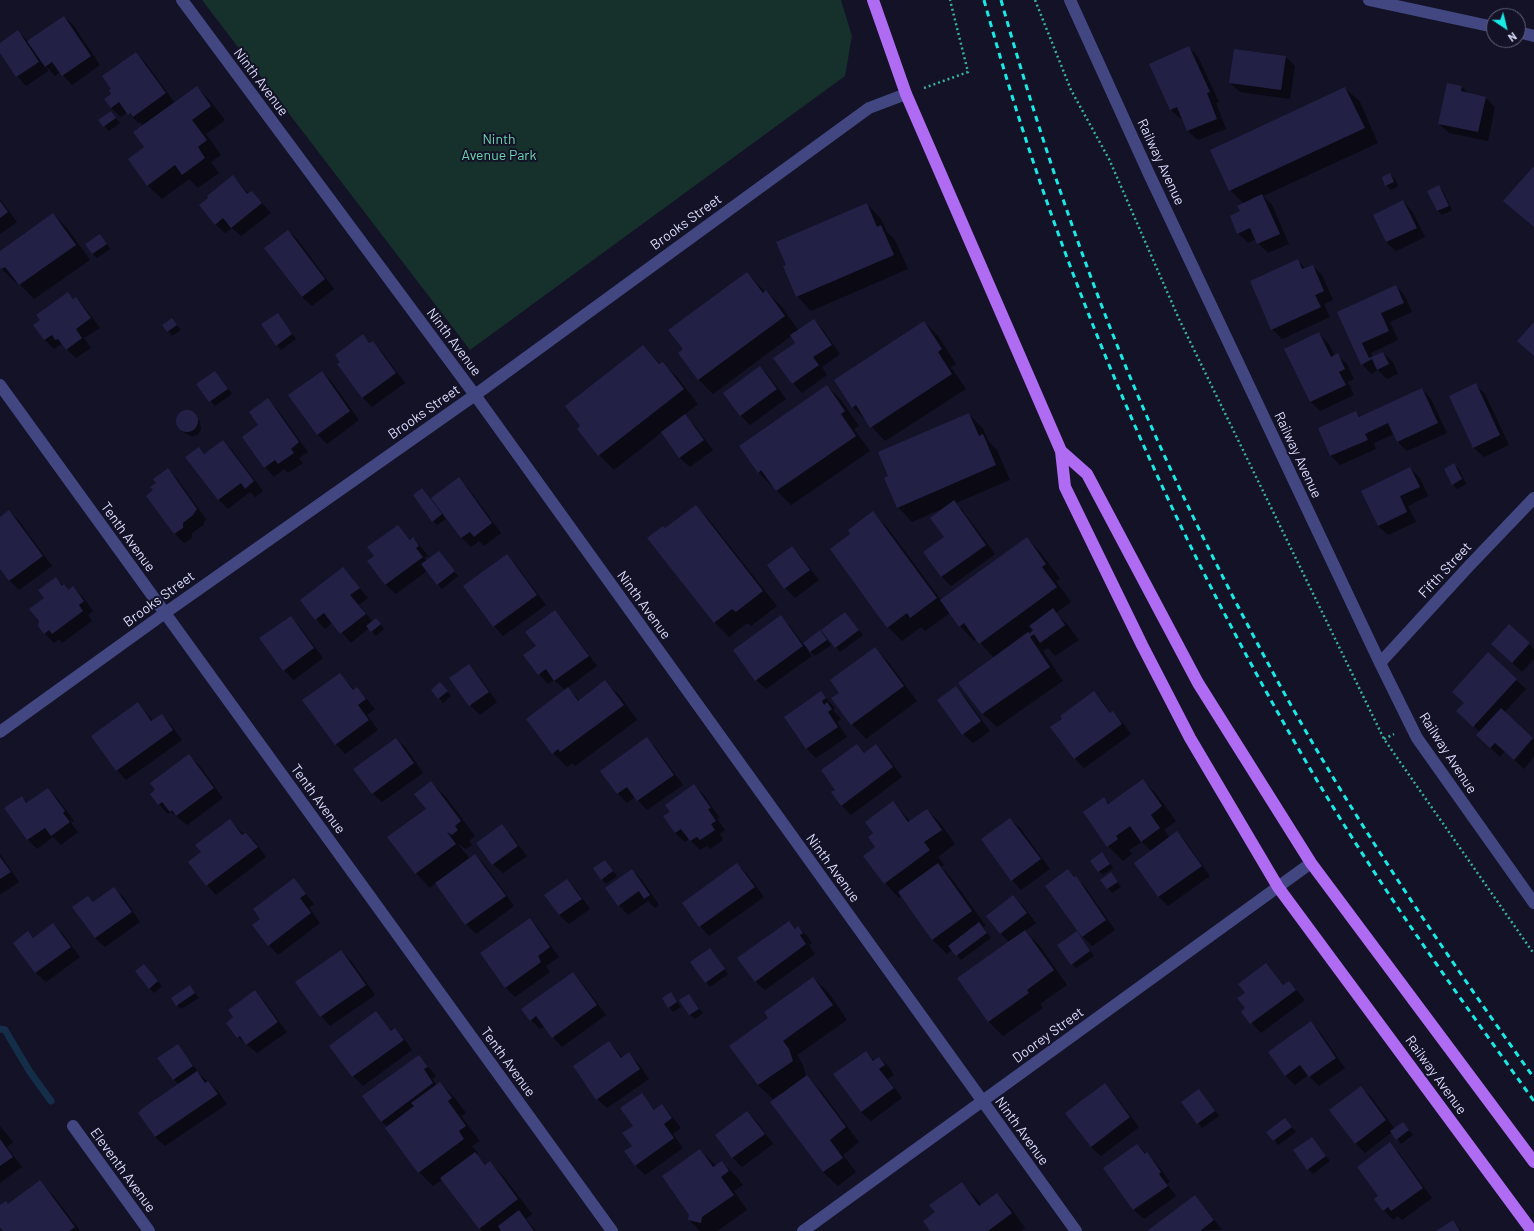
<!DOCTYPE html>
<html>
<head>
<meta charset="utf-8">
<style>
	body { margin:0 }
	#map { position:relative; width:1534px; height:1231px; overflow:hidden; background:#131227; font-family:Barlow,sans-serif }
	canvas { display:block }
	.north { position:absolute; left:1486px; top:8px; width:40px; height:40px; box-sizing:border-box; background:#131227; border:1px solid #63637c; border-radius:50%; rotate:145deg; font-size:11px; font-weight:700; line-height:16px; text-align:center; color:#dbdcfc }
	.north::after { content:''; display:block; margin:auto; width:14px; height:18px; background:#19eae5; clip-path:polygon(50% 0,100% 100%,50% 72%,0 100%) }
</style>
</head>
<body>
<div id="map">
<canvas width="1534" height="1231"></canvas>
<div class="north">N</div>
</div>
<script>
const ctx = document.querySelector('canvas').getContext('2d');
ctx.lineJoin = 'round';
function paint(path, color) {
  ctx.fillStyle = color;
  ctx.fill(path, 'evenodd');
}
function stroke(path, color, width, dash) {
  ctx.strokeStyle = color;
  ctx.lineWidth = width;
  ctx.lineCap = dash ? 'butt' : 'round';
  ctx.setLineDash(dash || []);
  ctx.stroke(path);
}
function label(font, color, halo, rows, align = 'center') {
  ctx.font = font + ' Barlow,sans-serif';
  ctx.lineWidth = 4;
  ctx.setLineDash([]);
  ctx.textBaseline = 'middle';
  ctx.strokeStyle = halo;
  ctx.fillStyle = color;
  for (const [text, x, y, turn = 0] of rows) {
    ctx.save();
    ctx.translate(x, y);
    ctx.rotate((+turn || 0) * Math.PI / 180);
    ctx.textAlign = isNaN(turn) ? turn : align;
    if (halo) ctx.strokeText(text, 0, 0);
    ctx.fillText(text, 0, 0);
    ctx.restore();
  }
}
paint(new Path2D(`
	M202,0H841L852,36L845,76L470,350Z`), '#16302c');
paint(new Path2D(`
	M64,17L74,26L100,65L72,85L60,72L55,76L46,66L48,71L26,86L17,76L0,51V44L18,32L28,41Z
	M1189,47L1198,57L1219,102L1216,103L1226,129L1198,140L1188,131L1183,118L1181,119L1171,110L1151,64Z
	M136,53L145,62L175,103L197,87L211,102L225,120L206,134L221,155L211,162L219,173L198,188L189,179L162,199L147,185L143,126L140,122L138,123L128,112L121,117L111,108L112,94Z
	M1286,57L1295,66L1290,99L1240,92L1230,83Z
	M1461,86L1469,94L1485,97L1495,107L1488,141L1449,133L1439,124Z
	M1345,88L1360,102L1378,143L1263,196L1272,205L1289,244L1268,253L1258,243L1256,239L1248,243L1238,233L1244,204L1230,190L1211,150Z
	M111,112L120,123L109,131L99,120Z
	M1390,175L1395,179L1398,186L1391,190L1386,185Z
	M233,176L249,194L252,192L271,213L241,236L232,228L225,233L215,224Z
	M1438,187L1443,191L1452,210L1442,215L1438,211L1429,191Z
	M0,199L17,222L0,234Z
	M1403,201L1412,211L1425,237L1396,251L1386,242Z
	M867,204L881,219L887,232L895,240L908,269L811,311L797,296Z
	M53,214L67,228L90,260L34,299L18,282L16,283L2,269L0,266V252Z
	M288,231L298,240L334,289L312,306L302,297Z
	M104,240L110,249L97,258L92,253Z
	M1298,261L1306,269L1313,266L1322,275L1333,300L1324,304L1330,317L1282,339L1272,329Z
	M747,273L765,292L766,291L781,306L799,331L814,320L823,330L840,354L822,367L827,375L802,393L793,383L797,343L791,336L713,394L699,380L679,353L685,350Z
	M1396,286L1405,296L1412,312L1390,322L1398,340L1371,353L1373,357L1383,353L1393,362L1398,374L1387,379L1378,370L1371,374L1362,364L1338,312Z
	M68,293L74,299L76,298L85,308L100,328L84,338L91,348L76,358L61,344L54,349L45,340Z
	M277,314L296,339L281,350L277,345Z
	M172,319L181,330L172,336L168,331Z
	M924,322L938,336L956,364L951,367L966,389L885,441L853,407Z
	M1319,333L1328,343L1335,356L1337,355L1347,364L1354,379L1348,382L1354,395L1320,411L1311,402Z
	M363,336L371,344L373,342L382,352L405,383L372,407L362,397Z
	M643,346L660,364L662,363L677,377L698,404L684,415L694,425L713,450L690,467L680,458L662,432L614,470L599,455L579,429Z
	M760,367L769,376L786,399L750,425L741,416L724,393Z
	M322,372L332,382L359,420L327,444L317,434Z
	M219,377L232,394L215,406L197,384Z
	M1475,384L1485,394L1509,445L1484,457L1474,448L1450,396Z
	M827,386L841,400L859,426L854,429L870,451L791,505L758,472Z
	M1422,389L1431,399L1447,433L1407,451L1398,442L1394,434L1374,443L1376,449L1340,465L1331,456L1319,429L1356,412L1361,417Z
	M268,400L277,409L308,452L299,458L303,463L288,473L284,469L274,477L265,467L259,425Z
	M187,412H190L200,421L201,430L197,435L191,436L185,433L178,426L177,419L181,414Z
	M969,414L983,429L989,442L997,450L1010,480L956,503L963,511L995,554L951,586L942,577L924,553L945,537L944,508L912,522L898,507Z
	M223,441L232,450L263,491L255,497L250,492L228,509L218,499L198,448L205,454Z
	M1454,465L1459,469L1466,484L1457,489L1452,484Z
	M1410,468L1420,478L1428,496L1408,506L1416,522L1388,535L1378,526L1362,491Z
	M167,469L177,479L206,519L203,525L192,533V538L184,543L175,534L148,496L155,490L157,483Z
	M458,479L468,488L501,533L484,546L479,541L471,547L462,538L432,498Z
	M422,489L446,519L437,525L433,521Z
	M696,506L710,521L777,606L751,626L747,623L729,637L715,623L649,538L666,530Z
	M9,511L19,521L52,566L19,590L10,581L0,567V518Z
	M873,513L887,527L941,600L1027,538L1041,553L1060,579L1056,581L1071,602L1056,613L1067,624L1079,640L1055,656L1048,648L1043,651L1063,681L997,727L982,713L994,658L977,639L974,641L960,626L950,613L925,631L921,627L902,641L888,627L852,534ZM1036,628L1030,636L1028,633Z
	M398,526L411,540L413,538L422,548L428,556L424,558L427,561L439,552L458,576L442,589L427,571L396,594L386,585L368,561L375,556Z
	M792,547L801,557L819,580L795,598L785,588L768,565Z
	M507,555L516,565L546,605L503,636L494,626Z
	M343,568L368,598L359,605L373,622L380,624L384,629L376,636L369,628L351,643L333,622L325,629L316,619Z
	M56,578L69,591L73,587L83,597L93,611L88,615L92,621L62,643L59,639L54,643L44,633Z
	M555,611L564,621L597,666L567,688L580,701L605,682L620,696L637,720L575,766L572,763L567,767L553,753L565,690L554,680L548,684L539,674L525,655L537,646Z
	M845,613L863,635L840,652L836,647Z
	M291,617L300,627L323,658L294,680L284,670L261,639Z
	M781,617L790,626L803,644L820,632L831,645L815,656L809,650L808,651L812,656L766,689L756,680Z
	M1509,626L1534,649V659L1522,672L1502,653Z
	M875,648L889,663L917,701L866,739L852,724L840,693Z
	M468,665L478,675L497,702L480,715L470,705L450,678Z
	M340,674L354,690L356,688L366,698L375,709L367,715L378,730L345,754L336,744Z
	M1516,680L1526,689L1504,713L1534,740V757L1524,769L1505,751L1500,757L1477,735L1480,732L1467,720Z
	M445,688L451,696L443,703L439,698Z
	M956,688L965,697L990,731L973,743L963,734Z
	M821,692L835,708L833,710L841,719L837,722L847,737L816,758L807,749L785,717Z
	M1094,693L1103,702L1111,714L1113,713L1122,722L1131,734L1084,768L1075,759Z
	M138,703L153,721L162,715L171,725L182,740L126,780L117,770L92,736Z
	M396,739L406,748L423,773L382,802L372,793Z
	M647,739L656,748L683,785L647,810L635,797L627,803L618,794Z
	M857,745L865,753L876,745L886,755L902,777L851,815L841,805L836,790Z
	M189,755L199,765L223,798L187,825L171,812L168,814L159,804Z
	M1143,780L1157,795L1176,821L1164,830L1170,838L1177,833L1186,842L1210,876L1168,906L1159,897L1135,863L1151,851L1142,842L1129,850L1132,854L1123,861L1108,846L1084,812L1103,798L1110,804Z
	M431,782L446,797L475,836L469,841L472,845L466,849L458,844L470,859L475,855L485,865L514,906L476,934L466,924L436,883L430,888L416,873Z
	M694,785L704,795L719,817L717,819L725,830L720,834L723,840L710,849L707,846L700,850L689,839L685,842L675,833L671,812Z
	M48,789L57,798L74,821L71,823L78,832L61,845L53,837L37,849L28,840L22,797L27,803Z
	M893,803L911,822L927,810L941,824L955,844L938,857L944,865L941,867L952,879L986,926L983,927L991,938L961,960L952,950L947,954L932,939L902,896L899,898L885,883L875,833Z
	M1010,819L1020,828L1050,869L1021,890L1012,880Z
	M230,820L244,835L246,834L256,843L266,857L216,895L207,885L202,852Z
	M502,826L511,835L527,856L503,873L493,864Z
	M0,854L19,882L1,894H0Z
	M1106,858L1113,868L1103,875L1099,871Z
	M605,861L617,876L606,884L602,879Z
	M737,864L747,874L764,897L709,936L700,926Z
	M632,870L642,880L659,905L655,908L648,901L628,915L619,905Z
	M1068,870L1085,887L1115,930L1092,946L1083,937L1046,886Z
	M1115,878L1121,887L1112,893L1108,888Z
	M294,880L314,904L309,908L320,923L278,955L269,945L253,925L261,919Z
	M567,880L576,889L590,909L569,924L559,915L545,895Z
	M114,889L124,898L140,922L105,947L95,938L88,897L94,903Z
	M1013,897L1023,906L1036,923L1025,931L1039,945L1067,985L1040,1004L1043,1008L1003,1036L989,1022L958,978L1009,942L1000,933Z
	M530,919L539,929L559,957L546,966L550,972L515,997L505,987Z
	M789,922L796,929L798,927L808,937L812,943L809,945L815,954L765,990L755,981Z
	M53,924L63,934L80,957L46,982L36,973L14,943L28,933L34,938Z
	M1077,933L1094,956L1076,968L1072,964Z
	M341,951L351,961L375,995L330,1026L321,1016L297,982Z
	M714,954L728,974L710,987L706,982Z
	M1266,964L1284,986L1289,982L1305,1000L1261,1033L1242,1012L1246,1009Z
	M148,970L162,986L154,993L149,988Z
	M573,973L582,983L606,1015L562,1047L553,1037L545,1026L540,1029L531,1020Z
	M813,978L828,992L847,1020L797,1055L803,1065L806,1076L821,1091L859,1142L843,1155L856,1172L838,1186L823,1172L780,1094L773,1099L758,1085L770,1019Z
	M190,986L199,998L181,1009L177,1005Z
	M255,991L264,1001L287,1032L257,1053L238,1037Z
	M671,994L681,1007L673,1012L663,999Z
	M689,995L703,1013L695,1019L690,1014Z
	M376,1013L392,1031L395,1029L404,1038L412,1050L363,1086L353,1076L331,1046Z
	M1311,1023L1320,1032L1345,1068L1319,1086L1308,1075L1295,1085L1285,1075Z
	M609,1042L623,1058L629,1054L638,1063L649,1079L607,1108L597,1099Z
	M177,1045L197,1070L196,1071L218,1091L227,1104L165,1146L155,1137L139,1114L179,1084L173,1079Z
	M865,1052L875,1061L879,1058L889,1067L894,1075L888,1079L902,1098L871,1121L861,1112L834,1075Z
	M419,1056L436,1076L432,1079L437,1085L440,1083L454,1097L466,1113L461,1116L480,1141L472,1146L478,1153L476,1155L486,1165L490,1162L504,1177L532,1214L526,1219L536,1231H482L443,1179L433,1186L419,1172L388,1127L381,1121Z
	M1104,1084L1114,1094L1139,1127L1101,1156L1091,1147Z
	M1361,1088L1371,1097L1395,1129L1407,1128L1413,1135L1401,1144L1392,1132L1365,1153L1355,1143Z
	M1199,1090L1219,1116L1202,1128L1182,1103Z
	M641,1094L655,1110L662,1105L671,1115L681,1128L673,1134L683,1148L645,1175L635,1165L633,1146L634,1126Z
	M747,1112L757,1122L773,1144L742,1167L733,1158L716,1135Z
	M1285,1119L1296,1132L1278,1145L1274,1140Z
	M0,1126L13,1142L7,1147L22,1167L0,1183Z
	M1316,1143L1330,1161L1313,1174L1308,1169Z
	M1390,1144L1399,1153L1432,1198L1402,1220L1398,1216L1393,1220L1384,1210L1379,1197Z
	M1137,1145L1156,1163L1170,1182L1167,1184L1176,1196L1144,1219L1134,1210L1104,1168Z
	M700,1150L716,1166L722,1162L736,1176L743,1185L734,1191L747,1210L717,1231H700L689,1220Z
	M40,1182L54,1196L80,1231H4L0,1225V1207L9,1205Z
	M962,1183L982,1205L997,1194L1011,1208L1025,1228L1021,1231H931L936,1212Z
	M1195,1197L1204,1206L1222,1230L1149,1231Z
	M1453,1221L1462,1231H1438Z`), '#0007');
stroke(new Path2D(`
	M0,1029L5,1030L30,1072L51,1101`), '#142e49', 7);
paint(new Path2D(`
	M64,16L91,56L62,76L52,62L45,67L27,41Z
	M18,30L39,62L16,77L0,53V43Z
	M1189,46L1210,92L1207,93L1217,119L1187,131L1177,107L1170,110L1149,64Z
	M1234,49L1286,56L1281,90L1229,83Z
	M136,52L166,93L133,117L130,113L128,115L119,102L111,108L104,99L111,94L109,90L111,89L102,76Z
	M1447,83L1462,86L1461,91L1486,97L1478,132L1438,124Z
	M197,86L211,106L192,120L207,140L198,147L205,158L182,175L175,165L147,186L128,159L144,147L133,132Z
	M1345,87L1365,128L1229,191L1210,150Z
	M111,111L116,118L103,127L98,120Z
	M1534,166V227L1503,201Z
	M1390,173L1394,182L1385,186L1382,177Z
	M233,175L247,194L252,191L262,203L231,228L223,218L215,225L199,205L208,198L207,196Z
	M1439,185L1449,206L1437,211L1427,191Z
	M1262,194L1280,234L1257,244L1250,228L1237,234L1230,216L1240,211L1237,206Z
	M1403,200L1417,228L1386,242L1373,215Z
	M0,201L8,212L0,218Z
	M867,203L877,227L881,225L894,255L796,297L783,266L786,265L776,242Z
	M53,213L76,245L19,285L5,267L1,269L0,268V251Z
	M288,230L325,279L302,297L264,248Z
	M100,234L107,244L92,254L85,244Z
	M1298,259L1302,269L1313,265L1324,291L1315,295L1321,307L1271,330L1250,281Z
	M747,272L763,293L766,290L785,316L698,380L678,353L683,349L668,330Z
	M1396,285L1404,303L1381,313L1389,331L1362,343L1369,358L1383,352L1389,364L1377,370L1372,359L1361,365L1337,312Z
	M68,292L73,299L76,297L91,318L76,329L82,338L66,350L58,339L55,340L52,335L44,340L33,325L40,320L36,315Z
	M278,313L292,334L276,346L261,324Z
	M172,318L177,325L167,332L162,325Z
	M814,319L832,345L813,357L819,365L792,384L773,358L795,343L790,335Z
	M924,321L942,349L938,352L952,374L870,428L856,405L852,408L834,380Z
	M1534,322V356L1517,341Z
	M1319,332L1331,357L1338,353L1345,369L1339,372L1346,385L1310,402L1284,349Z
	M363,334L369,343L373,341L396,373L362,398L337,364L340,362L335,355Z
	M643,345L659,364L663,362L684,389L598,456L577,429L580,426L565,406Z
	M760,366L777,389L740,416L723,393Z
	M215,371L228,389L209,402L196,384Z
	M322,371L350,411L317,435L288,395Z
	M1476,383L1500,435L1473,448L1449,396Z
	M827,385L845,411L841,414L856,436L776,491L761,470L758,473L739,446Z
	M1422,388L1438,423L1397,442L1388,423L1365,434L1368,440L1330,456L1318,428L1356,411L1359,417Z
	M268,398L299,442L291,449L294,453L278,464L275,460L264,468L242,437L258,425L249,412Z
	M176 421a11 11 0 1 1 22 0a11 11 0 1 1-22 0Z
	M969,413L979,436L983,434L996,465L897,508L884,478L888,476L878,452Z
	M685,414L704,440L679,458L661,432Z
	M223,440L254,481L245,489L241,483L218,500L185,457L199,447L204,454Z
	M1454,463L1462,479L1452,485L1444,469Z
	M1410,467L1420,487L1400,496L1407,512L1378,526L1361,491Z
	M168,468L197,509L193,515L183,523V528L174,534L146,496L153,490L150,487L156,483L153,479Z
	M459,477L492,523L474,537L470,532L461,538L431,498Z
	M422,488L442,514L432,522L413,495Z
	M954,500L986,545L941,577L923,552L944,537L930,518Z
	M696,505L763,591L736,612L732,609L714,623L647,538L663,526L665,528Z
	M9,510L43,556L9,581L0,569V517Z
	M873,511L937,598L910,618L907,613L887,628L830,549L850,534L848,530Z
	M398,525L410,540L413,537L419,546L416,548L423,557L385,585L367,561L374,556L367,547Z
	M1027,537L1046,564L1042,567L1057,587L979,644L964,623L959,627L940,600Z
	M792,546L810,570L784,589L767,565Z
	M439,551L455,571L437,585L421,564Z
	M507,554L537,595L493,627L463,586Z
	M343,567L360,588L350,595L366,614L340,634L324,613L315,620L300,600Z
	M56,577L62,586L64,584L68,590L73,586L84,601L79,605L83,611L52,634L49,630L44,634L38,626L39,621L29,609L44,598L38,590Z
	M1053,608L1065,625L1040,643L1034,634L1030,637L1050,667L982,714L958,683L1028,632L1030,634L1033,630L1029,626Z
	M555,610L589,656L554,681L546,669L538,675L523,655L536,646L525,632Z
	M845,612L859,630L835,648L821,630Z
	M781,615L803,646L755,681L733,650Z
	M291,616L314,648L283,671L259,638Z
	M376,618L381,624L371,632L366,626Z
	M1509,624L1530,643L1512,663L1491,644Z
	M820,630L827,640L810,652L803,643Z
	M875,647L904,686L851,725L831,698L839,693L830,680Z
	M1488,652L1517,679L1473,727L1456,711L1464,703L1452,692Z
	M469,664L489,692L469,706L449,678Z
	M340,673L353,690L357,687L366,699L358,705L369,720L335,745L302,700Z
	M605,680L624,705L560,752L558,749L552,754L526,719L568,687L578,701Z
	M440,682L448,691L438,699L431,690Z
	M956,686L981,721L962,735L937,700Z
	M821,691L826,698L822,701L824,705L827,702L832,709L828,712L838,727L806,749L784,717Z
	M1094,691L1110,713L1113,711L1122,724L1074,759L1050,727L1062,719L1060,716Z
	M138,702L151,721L162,714L173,730L116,771L91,736Z
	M1501,708L1533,738L1514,760L1495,743L1490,748L1476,735Z
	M647,737L674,775L637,801L627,787L617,794L600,771Z
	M396,738L414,763L372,794L353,769Z
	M857,744L864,753L876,744L893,767L841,806L831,792L835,790L821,770Z
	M189,754L214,788L176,816L172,810L170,812L162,802L158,805L150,794L155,790L150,783Z
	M1143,779L1162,806L1151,815L1160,828L1141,842L1130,826L1116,836L1118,839L1107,847L1083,812L1104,797L1108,804Z
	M431,781L461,821L455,826L458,830L452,835L447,832L456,844L415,874L387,837L426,809L414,794Z
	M694,784L711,808L708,809L716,821L711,824L715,830L700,840L697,837L690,841L681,829L675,833L663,816L670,812L665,805Z
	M48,788L65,811L63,813L70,822L51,836L45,828L27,840L4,808L22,796L26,803Z
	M893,801L908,822L927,809L942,830L924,842L930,850L884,884L863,856L875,847L868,837L873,833L865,822Z
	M1010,818L1041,859L1011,881L981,839Z
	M230,819L242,835L246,833L258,847L206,886L188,862L201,852L195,845Z
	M502,824L518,846L492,865L476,843Z
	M1177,831L1202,866L1158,897L1134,863Z
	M1102,852L1110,864L1098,872L1090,861Z
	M475,854L506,896L465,925L435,883Z
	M0,857L11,872L0,879Z
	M605,860L613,871L601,880L593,868Z
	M737,863L755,887L699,927L682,903Z
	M938,863L972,911L932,940L898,892Z
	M632,869L650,895L644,899L639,891L618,906L605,888Z
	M1068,869L1074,877L1076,876L1106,920L1082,937L1045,886Z
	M1111,872L1118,882L1107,889L1100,880Z
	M294,878L306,894L300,898L311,913L268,946L252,925L260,919L253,909Z
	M567,879L582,899L559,915L544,895Z
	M114,887L132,912L95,938L72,907L88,896L93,902Z
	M1013,895L1027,913L1000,934L986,916Z
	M530,918L550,947L538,956L541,962L505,988L480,953Z
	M789,921L795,929L798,926L803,933L800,935L806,944L755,982L737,958Z
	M979,922L987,933L956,956L948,946Z
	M53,923L71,947L35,973L13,943L28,931L33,938Z
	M1025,930L1054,970L1027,990L1029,993L988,1022L957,978Z
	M1077,931L1090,951L1071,965L1057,945Z
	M710,948L725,969L705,983L690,962Z
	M341,950L366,985L320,1017L295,982Z
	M1266,963L1283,985L1289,981L1296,990L1250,1024L1241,1012L1245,1008L1237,998L1245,993L1238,984Z
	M144,964L158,981L149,989L135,971Z
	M573,972L597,1005L552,1038L536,1016L530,1021L521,1009Z
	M813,977L833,1005L783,1041L789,1049L793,1061L758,1085L729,1046L768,1018L764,1012Z
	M190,985L195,993L176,1006L171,998Z
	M255,990L278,1022L246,1045L240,1036L237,1038L226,1023L233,1017L228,1010Z
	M671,992L677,1002L668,1008L662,998Z
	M689,994L699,1009L689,1015L679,1000Z
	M376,1011L391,1031L395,1028L404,1040L352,1077L329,1046Z
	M1311,1021L1336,1058L1309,1077L1300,1065L1285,1076L1268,1052Z
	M609,1041L621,1058L629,1052L640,1069L596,1100L573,1066Z
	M178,1044L193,1066L173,1080L157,1058Z
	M866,1051L873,1061L879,1057L885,1065L879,1069L894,1088L861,1112L833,1074Z
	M419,1055L428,1067L424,1069L433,1083L381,1122L362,1096Z
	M197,1071L205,1083L208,1081L218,1094L155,1137L138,1113L143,1108Z
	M807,1075L846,1127L830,1140L843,1158L823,1172L770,1102Z
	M440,1082L452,1098L448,1101L466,1126L459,1131L464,1139L418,1173L385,1128L414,1106L411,1103Z
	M1105,1083L1130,1117L1091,1147L1065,1113Z
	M1361,1086L1386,1120L1355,1144L1329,1110Z
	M1199,1089L1215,1111L1197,1124L1181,1102Z
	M642,1093L654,1110L662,1104L672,1118L664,1124L674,1138L635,1166L624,1151L632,1146L622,1133L633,1126L620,1108Z
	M747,1111L765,1134L732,1158L715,1135Z
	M1285,1118L1292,1127L1273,1141L1266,1132Z
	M1403,1122L1409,1130L1396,1140L1390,1131Z
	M1312,1137L1326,1156L1307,1170L1293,1150Z
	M0,1139L13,1157L0,1166Z
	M1390,1142L1423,1188L1391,1211L1388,1207L1383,1211L1374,1199L1378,1196L1357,1167Z
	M1137,1144L1145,1154L1147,1152L1161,1172L1159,1174L1168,1186L1133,1210L1103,1168Z
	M700,1149L713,1167L722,1161L729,1171L721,1177L734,1195L702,1217L701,1223L688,1220L689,1215L662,1176Z
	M475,1152L485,1165L490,1161L518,1199L479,1229L440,1178Z
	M40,1180L75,1227L69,1231H3L0,1227V1205L6,1201L8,1204Z
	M962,1182L979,1206L997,1193L1012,1213L988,1231H930L923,1221L935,1212L929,1205Z
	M1195,1195L1214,1220L1200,1231H1147Z
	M519,1210L534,1231H501L498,1226Z
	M1453,1220L1460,1231H1436Z`), '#232046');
stroke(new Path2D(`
	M1035,0L1071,90L1109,159L1179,319L1384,739L1534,954
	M924,88L968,72L950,0
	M1384,739L1394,734`), '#3bb09a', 2.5, [2, 3]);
stroke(new Path2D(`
	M182,0L475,395L1076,1231
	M1070,0L1149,174L1380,663L1417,738L1534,903
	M1369,0L1494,27
	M1518,32L1534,36
	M0,385L612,1231
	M1380,663L1469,566L1534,498
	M0,732L165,613L475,395L869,108L906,94
	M73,1126L149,1231
	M803,1231L1311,863`), '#424781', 12);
stroke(new Path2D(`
	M873,0L906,94L1061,451L1065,487L1142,645L1190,738L1278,887L1532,1231
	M1061,451L1087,474L1198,683L1311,863L1534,1162`), '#af6cf2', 12);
stroke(new Path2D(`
	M984,0C1057,266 1166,522 1305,760C1374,879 1454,990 1534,1101
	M1001,0C1034,117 1072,232 1117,345C1163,460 1218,571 1277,680C1353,819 1442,949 1534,1078`), '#19eae5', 3, [6, 5]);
label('14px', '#dbdcfc', '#131227', [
	["Ninth Avenue",261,82,53],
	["Railway Avenue",1161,162,65],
	["Brooks Street",686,222,-36],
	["Ninth Avenue",454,342,53],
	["Brooks Street",424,412,-35],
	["Railway Avenue",1298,455,65],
	["Tenth Avenue",128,537,54],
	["Fifth Street",1445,570,-47],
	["Brooks Street",159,599,-36],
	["Ninth Avenue",644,605,54],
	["Railway Avenue",1448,753,57],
	["Tenth Avenue",318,799,54],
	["Ninth Avenue",833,868,54],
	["Doorey Street",1048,1035,-36],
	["Tenth Avenue",508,1062,54],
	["Railway Avenue",1436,1075,54],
	["Ninth Avenue",1022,1131,54],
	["Eleventh Avenue",123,1170,54]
]);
label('14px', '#6dd6af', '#131227', [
	["Ninth",499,139],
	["Avenue Park",499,155]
]);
</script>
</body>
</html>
